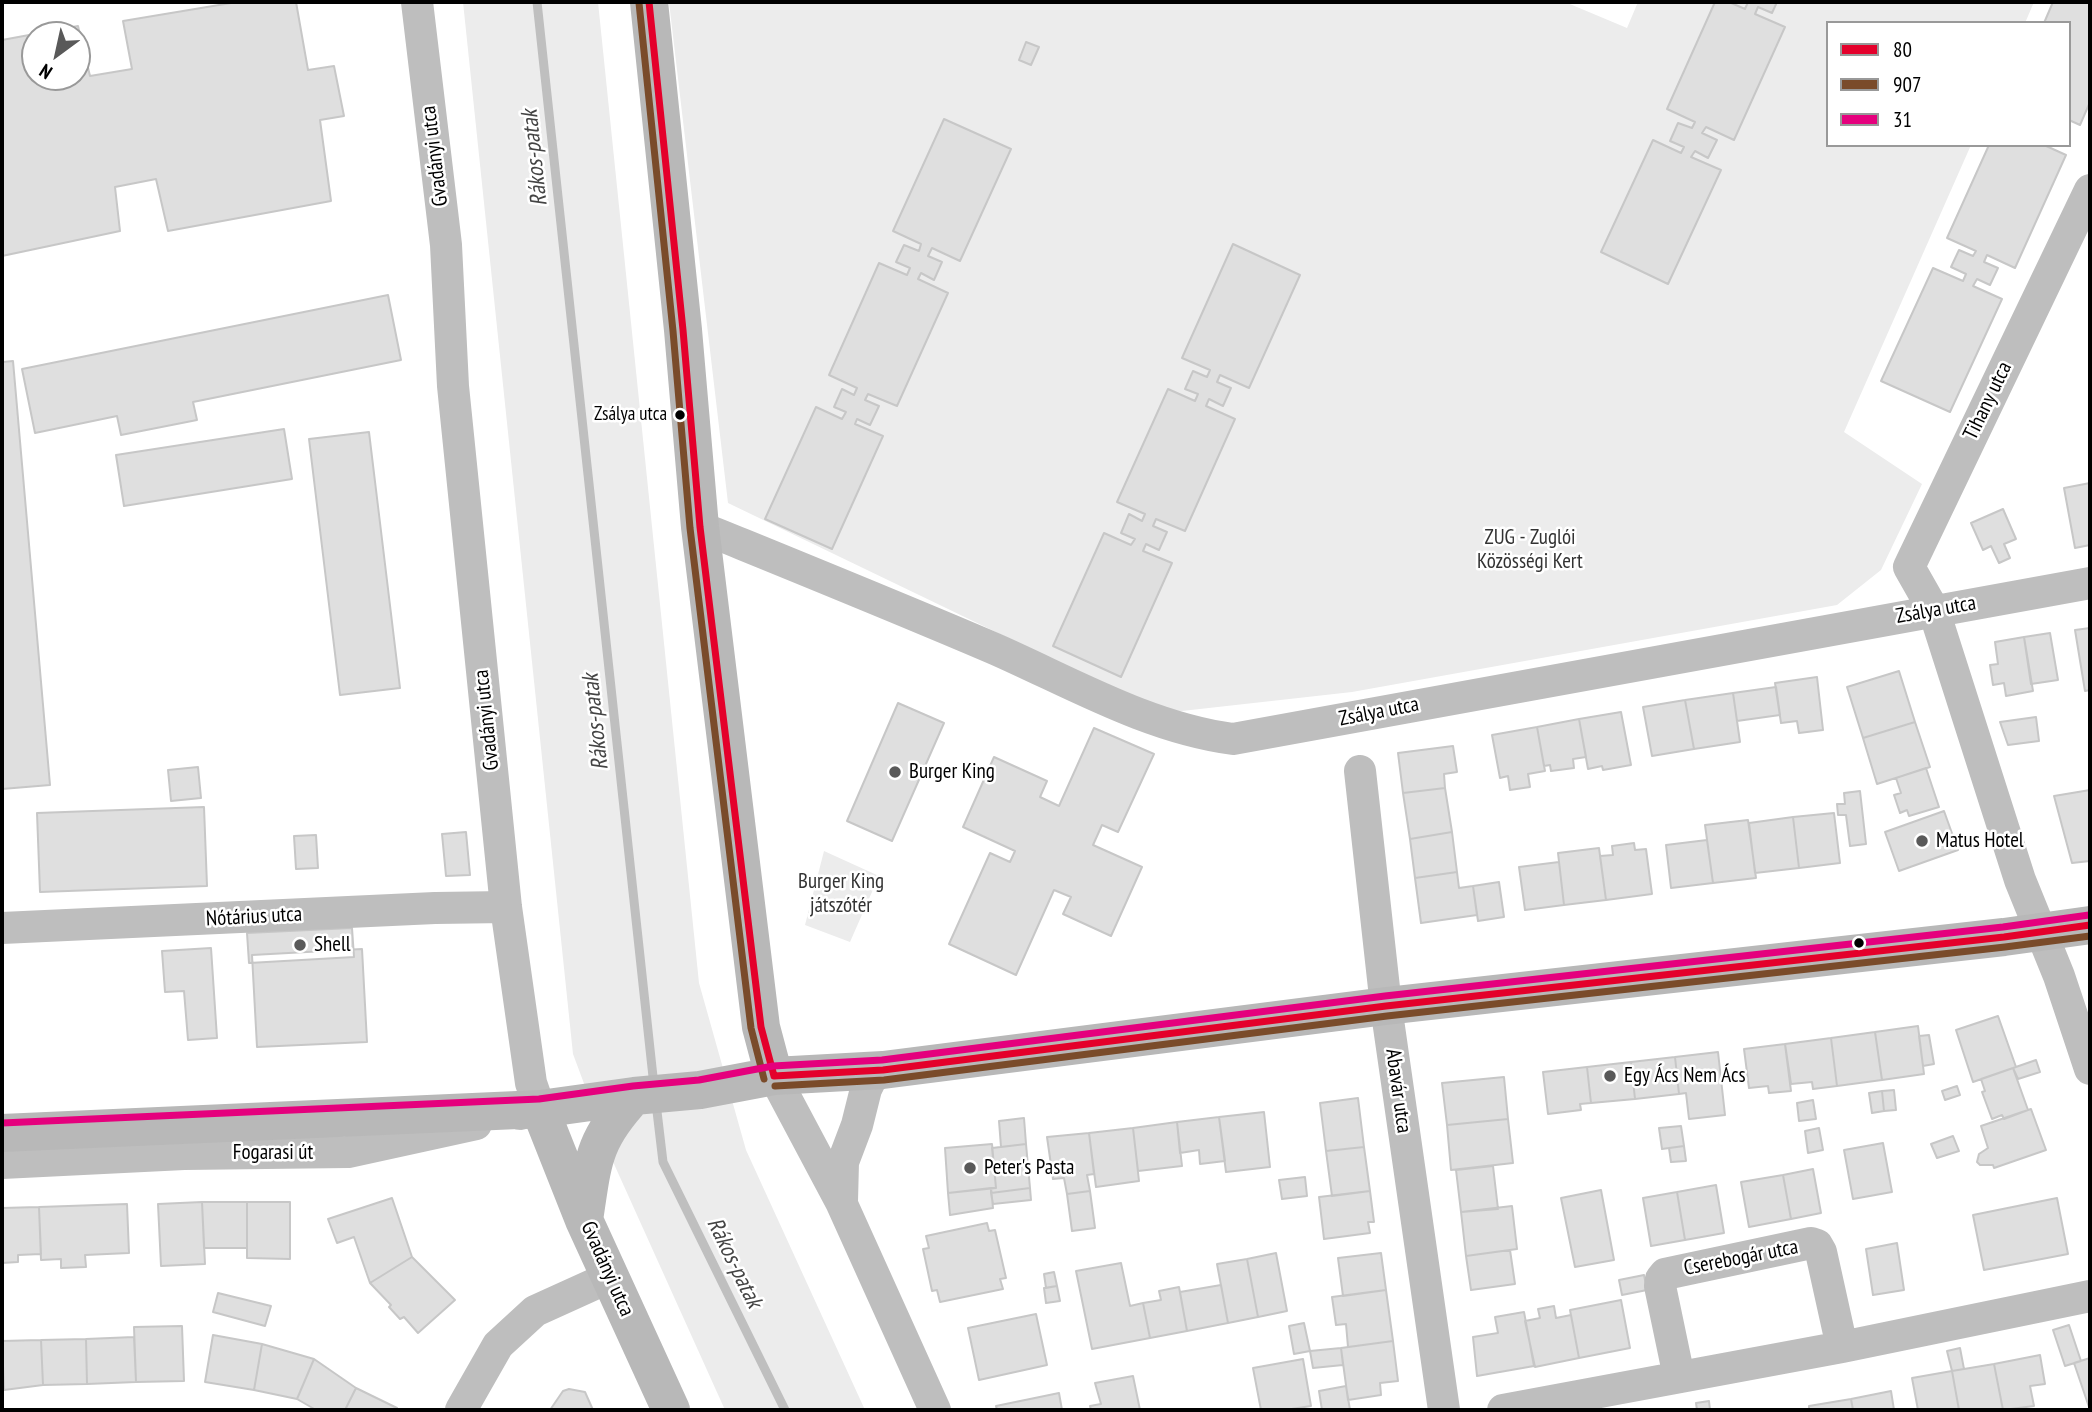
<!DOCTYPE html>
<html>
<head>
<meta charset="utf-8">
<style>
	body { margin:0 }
	#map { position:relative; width:2092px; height:1412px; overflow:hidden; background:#fff; font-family:"PT Sans Narrow",sans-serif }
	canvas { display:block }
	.frame { position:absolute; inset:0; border:4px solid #000; pointer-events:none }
	.legend { position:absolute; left:1826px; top:21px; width:245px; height:126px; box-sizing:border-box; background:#fff; border:2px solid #999; margin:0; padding:9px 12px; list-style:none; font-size:21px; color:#000 }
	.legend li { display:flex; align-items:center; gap:14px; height:35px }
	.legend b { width:35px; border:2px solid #999 }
	.north { position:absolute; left:21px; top:21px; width:70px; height:70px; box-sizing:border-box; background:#fff; border:2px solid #999; border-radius:50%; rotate:213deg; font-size:19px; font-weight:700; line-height:28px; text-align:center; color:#000 }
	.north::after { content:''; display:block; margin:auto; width:24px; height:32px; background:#595959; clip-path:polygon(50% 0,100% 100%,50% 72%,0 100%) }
</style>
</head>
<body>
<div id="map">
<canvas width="2092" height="1412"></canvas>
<div class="frame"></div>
<ul class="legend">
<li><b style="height:9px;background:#e4002b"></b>80</li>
<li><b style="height:9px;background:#7a4b2a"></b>907</li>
<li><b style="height:9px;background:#e5007d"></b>31</li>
</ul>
<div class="north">N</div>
</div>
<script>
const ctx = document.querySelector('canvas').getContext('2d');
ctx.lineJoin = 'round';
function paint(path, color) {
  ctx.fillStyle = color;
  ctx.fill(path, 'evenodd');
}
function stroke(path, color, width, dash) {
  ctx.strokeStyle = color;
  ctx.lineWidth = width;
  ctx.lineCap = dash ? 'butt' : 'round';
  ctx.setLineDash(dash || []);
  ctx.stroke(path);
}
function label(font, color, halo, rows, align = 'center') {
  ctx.font = font + ' "PT Sans Narrow",sans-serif';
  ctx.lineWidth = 5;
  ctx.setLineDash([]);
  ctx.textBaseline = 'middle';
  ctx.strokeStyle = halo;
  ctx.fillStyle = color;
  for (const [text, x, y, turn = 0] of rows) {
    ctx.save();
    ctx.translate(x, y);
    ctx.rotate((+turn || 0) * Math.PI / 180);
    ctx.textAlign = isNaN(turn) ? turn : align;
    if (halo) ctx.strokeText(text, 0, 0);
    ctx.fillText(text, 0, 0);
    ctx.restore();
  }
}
paint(new Path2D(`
	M463,2H598L699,983L746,1150L865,1410H725L614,1164L573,1054Z
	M669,2H1565L1627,28L1638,2H2034L2025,23H1828V145H1971L1844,432L1922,484L1881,570L1837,605L1352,692L1164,713L728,503Z
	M824,851L879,876L850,942L805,925Z`), '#ececec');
stroke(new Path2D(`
	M537,2L654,1086
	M656,1103L663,1162L785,1410`), '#bfbfbf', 9);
const building = new Path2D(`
	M237,2H296L308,70L334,66L344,116L320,120L331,201L168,231L156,179L115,187L120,231L2,256V40L78,26L90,76L132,69L123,21ZM35,35H77V77H35Z
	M1715,2H1729L1745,9L1748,2H1777L1772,13L1758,7L1755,14L1785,27L1734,140L1706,127L1702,133L1717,140L1708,158L1695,151L1691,157L1721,170L1668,284L1601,252L1653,140L1681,153L1684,147L1670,141L1678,123L1692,128L1695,122L1667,109Z
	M2053,2H2090V102L2080,125L2069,120V23H2044Z
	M1026,42L1039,47L1031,65L1019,60Z
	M944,119L1011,149L960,261L932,248L928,256L942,262L934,280L921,273L918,279L948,293L897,406L868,394L865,400L879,406L870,425L857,419L855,424L883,436L832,549L765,519L816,407L842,419L846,412L834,407L842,389L854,395L857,388L829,375L879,263L907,275L910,268L896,262L904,245L919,251L921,244L893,231Z
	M1989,145H2044L2066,155L2015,268L1987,255L1984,262L1998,268L1990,285L1977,279L1973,286L2002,299L1950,412L1881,381L1933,268L1963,281L1966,274L1951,267L1959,250L1973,256L1976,251L1947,238Z
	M1233,244L1300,275L1249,388L1220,375L1217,382L1231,388L1223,406L1209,399L1206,406L1235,419L1185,531L1156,519L1153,526L1167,532L1159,550L1146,544L1143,551L1172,563L1121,677L1053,646L1104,533L1131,545L1135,539L1121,533L1129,514L1142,521L1145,514L1117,502L1168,389L1195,401L1198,394L1185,389L1193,371L1207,377L1210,370L1182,358Z
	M388,295L401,360L193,402L197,420L121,435L117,416L35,433L22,369Z
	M13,361L50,785L2,789V362Z
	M284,429L292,479L124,506L116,455Z
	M369,432L400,688L340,695L309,439Z
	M2090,483V545L2075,548L2064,488Z
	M2003,509L2016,539L2004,544L2010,558L1999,563L1991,546L1983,550L1971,523Z
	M2090,628V690L2085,691L2075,630Z
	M2050,633L2058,680L2031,684L2024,637Z
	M2024,637L2033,691L2006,696L2004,683L1993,685L1990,665L1998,664L1995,642Z
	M1899,671L1915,722L1863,738L1847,687Z
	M1817,677L1823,730L1799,733L1797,721L1781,723L1775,683Z
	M1776,687L1780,715L1737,721L1733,693Z
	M1733,693L1740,742L1694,749L1685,700Z
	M1685,700L1694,749L1652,756L1643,707Z
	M898,703L944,723L892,841L847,821Z
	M1621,712L1631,765L1603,770L1602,766L1588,769L1579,719Z
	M2036,717L2039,741L2008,745L2000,722Z
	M1579,719L1586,757L1573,759L1574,768L1551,771L1550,765L1544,766L1537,727Z
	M1915,722L1930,767L1877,784L1863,738Z
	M1537,727L1545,771L1528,774L1530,787L1510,790L1508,776L1500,778L1492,735Z
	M1094,728L1154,754L1118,832L1102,825L1093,845L1142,867L1111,936L1063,914L1071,897L1054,890L1016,975L949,944L990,853L1010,862L1015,851L963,827L994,757L1047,781L1040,797L1059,806Z
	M1453,746L1457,772L1444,774L1445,788L1403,793L1398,753Z
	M198,767L201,798L171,801L168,770Z
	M1926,768L1939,807L1909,816L1907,810L1900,813L1894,795L1901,793L1896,778Z
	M1445,788L1452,832L1410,839L1403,793Z
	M2090,790V861L2072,863L2054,796Z
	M1860,791L1866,844L1850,846L1846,815H1838L1837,804H1845L1844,793Z
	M204,807L207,886L40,892L37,813Z
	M1944,811L1958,850L1899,871L1885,832Z
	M1834,813L1840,863L1799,868L1793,817Z
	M1793,817L1799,868L1755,873L1749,823Z
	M1748,820L1756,878L1713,883L1705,825Z
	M466,832L470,875L446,876L442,834Z
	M1452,832L1457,872L1415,878L1410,839Z
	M316,835L318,868L296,869L294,836Z
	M1707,840L1713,883L1671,888L1666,845Z
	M1634,843L1635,850L1646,849L1652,894L1606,900L1600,856L1613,855L1612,846Z
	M1599,848L1606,900L1564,905L1558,853Z
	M1559,862L1564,905L1525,910L1519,867Z
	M1457,872L1459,888L1473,886L1477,915L1421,923L1415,878Z
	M1499,882L1504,917L1478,921L1473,886Z
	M352,928L354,957L249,963L247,933Z
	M211,948L217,1038L188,1040L184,991L165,992L162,951Z
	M362,949L367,1042L257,1047L252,955Z
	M1998,1016L2016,1067L1973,1082L1956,1030Z
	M1918,1026L1924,1074L1882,1080L1875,1032Z
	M1875,1032L1882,1080L1837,1086L1831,1038Z
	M1929,1035L1934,1064L1923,1066L1919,1036Z
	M1831,1038L1837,1086L1813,1089L1812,1082L1791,1084L1785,1044Z
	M1785,1044L1791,1091L1769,1093L1768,1086L1749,1088L1744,1049Z
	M1718,1052L1725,1115L1689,1119L1686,1093L1679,1094L1675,1057Z
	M1675,1057L1679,1094L1635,1099L1631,1062Z
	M2036,1060L2040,1072L2018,1079L2013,1068Z
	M1631,1062L1635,1099L1591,1103L1587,1067Z
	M1587,1067L1591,1103L1580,1104L1581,1110L1548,1114L1543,1072Z
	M2013,1068L2028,1110L2004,1119L2002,1115L1992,1119L1982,1092L1985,1091L1981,1079Z
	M1504,1077L1508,1119L1447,1125L1442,1083Z
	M1957,1086L1960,1095L1945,1100L1942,1091Z
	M1894,1090L1896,1110L1884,1111L1882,1091Z
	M1882,1091L1884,1111L1872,1113L1869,1093Z
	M1358,1098L1364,1147L1326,1151L1320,1103Z
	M1813,1100L1816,1119L1799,1121L1797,1103Z
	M2031,1109L2046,1150L1994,1168L1993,1165H1980L1977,1162L1979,1154L1988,1148L1981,1126Z
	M1264,1112L1270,1167L1226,1172L1219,1117Z
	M1219,1117L1225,1161L1200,1164L1199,1150L1180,1153L1177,1122Z
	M1024,1118L1026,1144L1001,1147L999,1121Z
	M1508,1119L1513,1163L1451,1170L1447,1125Z
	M1177,1122L1182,1166L1138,1171L1133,1128Z
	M1681,1126L1684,1146L1662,1149L1659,1128Z
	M1133,1128L1139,1181L1096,1187L1089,1133Z
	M1819,1128L1823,1150L1808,1153L1805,1131Z
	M1089,1133L1094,1174L1087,1175L1090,1191L1067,1194L1064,1178L1053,1179L1047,1137Z
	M1953,1136L1959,1151L1937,1158L1931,1144Z
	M1883,1143L1892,1192L1853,1199L1844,1150Z
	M992,1144L996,1188L948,1193L945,1148Z
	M1026,1144L1030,1188L991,1193V1188H996L992,1148Z
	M1684,1146L1686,1161L1671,1162L1669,1148Z
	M1364,1147L1370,1191L1332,1196L1326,1151Z
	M1493,1166L1498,1209L1461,1212L1456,1170Z
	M1813,1169L1821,1213L1791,1219L1783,1175Z
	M1783,1175L1791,1219L1749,1227L1741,1182Z
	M1305,1177L1307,1196L1282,1199L1279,1180Z
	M1716,1185L1724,1233L1685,1240L1677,1192Z
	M991,1188L993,1208L950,1215L948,1193Z
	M1030,1188L1031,1200L993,1204L991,1193Z
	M1601,1190L1614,1260L1575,1267L1561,1198Z
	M1090,1191L1095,1228L1072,1231L1067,1194Z
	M1370,1191L1374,1222H1368L1370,1233L1324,1239L1319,1197Z
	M1677,1192L1685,1240L1651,1246L1643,1198Z
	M392,1198L412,1257L370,1283L354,1237L337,1243L328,1219Z
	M2057,1198L2068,1254L1984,1270L1973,1215Z
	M202,1202L205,1264L161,1266L158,1204Z
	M202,1202H247V1248H204Z
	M247,1202H290V1259L247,1258Z
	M127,1204L129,1253L85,1255L86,1267L61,1268V1259L41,1260L39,1207Z
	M1512,1206L1517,1249L1466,1256L1461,1212Z
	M39,1207L41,1254L18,1255V1262L2,1263V1208Z
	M987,1223L989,1231L995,1230L1006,1278L1000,1279L1003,1289L940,1302L937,1290L932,1291L923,1249L929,1248L926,1236Z
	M1897,1243L1904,1290L1873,1295L1866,1249Z
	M1510,1250L1515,1284L1471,1290L1466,1256Z
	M1276,1253L1287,1311L1258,1317L1247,1259Z
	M1381,1253L1386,1290L1343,1296L1338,1258Z
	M412,1257L455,1300L418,1333L404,1317L400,1319L389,1307L391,1305L370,1283Z
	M1247,1259L1258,1317L1228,1323L1217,1264Z
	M1121,1263L1130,1306L1143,1303L1150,1338L1092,1349L1076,1271Z
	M1054,1272L1057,1286L1046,1288L1044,1274Z
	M1644,1275L1647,1290L1622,1295L1619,1280Z
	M1221,1285L1228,1323L1187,1331L1180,1292Z
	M1057,1286L1060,1301L1046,1303L1044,1288Z
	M1179,1287L1187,1331L1150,1338L1143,1303L1161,1300L1159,1291Z
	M1386,1290L1393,1341L1348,1347L1346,1324L1336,1325L1332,1297Z
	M218,1293L271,1306L265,1326L213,1312Z
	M1621,1300L1630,1348L1579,1358L1570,1310Z
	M1554,1306L1556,1318L1571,1315L1579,1358L1535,1367L1525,1321L1540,1318L1538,1309Z
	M1524,1312L1534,1366L1477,1376L1473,1337L1498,1333L1495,1317Z
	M1036,1314L1047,1365L979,1380L968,1328Z
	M1304,1323L1310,1351L1294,1354L1289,1326Z
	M2069,1325L2081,1361L2065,1366L2053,1330Z
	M182,1326L184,1381L136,1382L134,1327Z
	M213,1335L262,1344L254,1390L205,1382Z
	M134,1337L136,1382L87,1384L86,1339Z
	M86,1339L87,1384L43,1385L41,1340Z
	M41,1340L43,1385L4,1390L2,1341Z
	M1393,1341L1398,1381L1380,1383L1381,1395L1348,1400L1341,1348Z
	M262,1344L314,1359L297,1399L254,1390Z
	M1341,1348L1343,1365L1313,1368L1310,1351Z
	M1960,1348L1964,1369L1952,1371L1947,1351Z
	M2040,1355L2045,1384L2030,1386L2034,1406L2003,1410L1994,1364Z
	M2090,1358V1410L2074,1363Z
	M314,1359L356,1388L345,1410H316L297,1399Z
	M1303,1359L1311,1406L1285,1410H1261L1253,1368Z
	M1994,1364L2003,1410H1959L1952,1371Z
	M1952,1371L1959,1410H1918L1912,1378Z
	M1133,1376L1140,1410H1091L1090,1406L1101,1404L1095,1383Z
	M1346,1386L1350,1410H1322L1319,1391Z
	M356,1388L397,1408L396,1410H345Z
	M569,1389L585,1392L593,1410H550L563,1391Z
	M1891,1391L1894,1410H1853L1851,1399Z
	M1059,1393L1062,1410H997L996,1406Z
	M1851,1399L1853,1410H1809V1406Z
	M1709,1401L1710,1410H1697L1696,1403Z`);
paint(building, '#dfdfdf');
stroke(building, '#c7c7c7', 2);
stroke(new Path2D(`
	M417,2L446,245L453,386L506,907L531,1083L540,1109L520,1114
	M2090,190L1909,567L1934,611L2020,880L2059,976L2090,1069
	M700,527C798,567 897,607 995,649C1072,683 1149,728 1233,739L2090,583
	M1360,771L1386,1006L1444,1410
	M2,928L435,908L506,907
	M774,1076L841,1202L935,1410
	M2,1163L184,1154L348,1152L476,1124
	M842,1201L843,1162L857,1125L866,1089L875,1071
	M1679,1377L1660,1286L1661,1279L1665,1274L1811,1243L1817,1245L1821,1252L1842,1347
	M461,1410L498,1345L535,1311L610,1277
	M1503,1410L1842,1347L2090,1296`), '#bebebe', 32);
stroke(new Path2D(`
	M649,2L683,330L700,527L761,1027L774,1076
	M540,1109L584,1220L671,1410
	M2,1133L540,1109L634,1096L700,1090L774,1076L883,1070L1386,1006L2004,937L2090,925
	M584,1220C593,1162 592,1141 634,1096`), '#b8b8b8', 38);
stroke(new Path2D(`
	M649,2L683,330L700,527L761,1027L774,1076
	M774,1076L883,1070L1386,1006L2004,937L2090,925`), '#e4002b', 7);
stroke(new Path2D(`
	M639,3L673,331L690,528L751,1028L764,1079
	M775,1086L884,1080L1387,1016L2005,947L2090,936`), '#7a4b2a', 7);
stroke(new Path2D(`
	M2,1123L539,1099L633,1086L699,1080L773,1066L882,1060L1385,996L2003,927L2089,915`), '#e5007d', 7);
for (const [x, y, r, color] of [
	[680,415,6,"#000"],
	[895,772,7,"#595959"],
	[1922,841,7,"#595959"],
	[1859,943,6,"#000"],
	[300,945,7,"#595959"],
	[1610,1076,7,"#595959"],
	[970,1168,7,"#595959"]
]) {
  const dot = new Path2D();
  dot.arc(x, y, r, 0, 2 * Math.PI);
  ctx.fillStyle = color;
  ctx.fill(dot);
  stroke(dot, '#fff', 2.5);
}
label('19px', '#000', '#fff', [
	["Zsálya utca",667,415]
], 'right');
label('21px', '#000', '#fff', [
	["Gvadányi utca",435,156,-97],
	["Tihany utca",1988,401,-64],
	["Zsálya utca",1936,610,-10],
	["Zsálya utca",1379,712,-11],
	["Gvadányi utca",487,720,-96],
	["Nótárius utca",254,917,-3],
	["Abavár utca",1398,1091,82],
	["Fogarasi út",273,1153],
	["Cserebogár utca",1741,1258,-11],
	["Gvadányi utca",607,1269,66]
]);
label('21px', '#333', '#fff', [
	["ZUG - Zuglói",1530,538],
	["Közösségi Kert",1530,562],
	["Burger King",841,882],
	["játszótér",841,906]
]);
label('21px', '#000', '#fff', [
	["Burger King",909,772],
	["Matus Hotel",1936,841],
	["Shell",314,945],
	["Egy Ács Nem Ács",1624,1076],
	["Peter's Pasta",984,1168]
], 'left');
label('italic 23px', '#444', '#fff', [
	["Rákos-patak",535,158,-96],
	["Rákos-patak",596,722,-96],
	["Rákos-patak",734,1263,64]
]);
</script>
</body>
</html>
